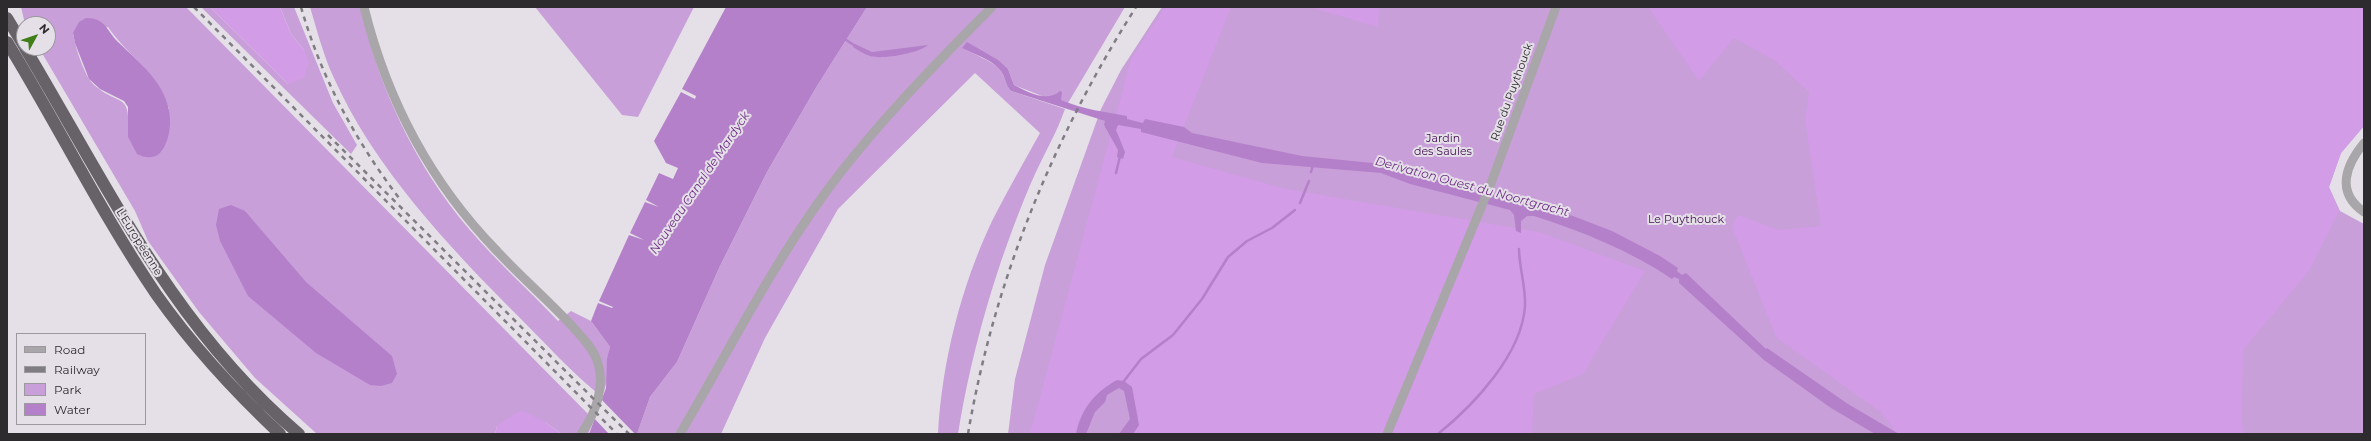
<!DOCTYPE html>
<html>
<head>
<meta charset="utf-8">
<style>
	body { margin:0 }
	#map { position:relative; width:2371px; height:441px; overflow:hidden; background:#e5e0e8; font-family:Montserrat,sans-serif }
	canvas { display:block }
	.frame { position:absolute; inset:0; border:8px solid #2d2b2e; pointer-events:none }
	.legend { position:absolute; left:16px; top:333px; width:130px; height:92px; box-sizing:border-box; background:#e5e0e8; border:1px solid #9b989e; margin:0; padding:5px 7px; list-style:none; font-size:12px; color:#2d2b2e }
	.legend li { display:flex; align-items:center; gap:8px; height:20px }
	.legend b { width:20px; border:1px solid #9b989e }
	.north { position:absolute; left:16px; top:16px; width:40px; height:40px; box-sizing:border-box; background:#e5e0e8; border:1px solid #9b989e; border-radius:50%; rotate:50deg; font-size:11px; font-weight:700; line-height:16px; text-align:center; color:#2d2b2e }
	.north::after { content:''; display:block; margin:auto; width:14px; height:18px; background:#417d18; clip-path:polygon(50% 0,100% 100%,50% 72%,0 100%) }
</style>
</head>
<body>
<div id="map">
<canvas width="2371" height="441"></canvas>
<div class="frame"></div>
<ul class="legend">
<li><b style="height:5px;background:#a8a6a9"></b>Road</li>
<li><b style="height:5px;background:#807d82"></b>Railway</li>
<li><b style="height:11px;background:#c89fd9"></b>Park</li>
<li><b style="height:11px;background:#b580ca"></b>Water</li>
</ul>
<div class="north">N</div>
</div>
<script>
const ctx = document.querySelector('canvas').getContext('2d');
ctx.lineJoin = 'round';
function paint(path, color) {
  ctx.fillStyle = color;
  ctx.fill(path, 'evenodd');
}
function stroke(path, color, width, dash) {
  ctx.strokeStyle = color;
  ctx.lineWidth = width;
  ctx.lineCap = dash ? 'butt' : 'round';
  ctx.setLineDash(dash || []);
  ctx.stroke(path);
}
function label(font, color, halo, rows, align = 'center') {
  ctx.font = font + ' Montserrat,sans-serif';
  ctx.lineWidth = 4;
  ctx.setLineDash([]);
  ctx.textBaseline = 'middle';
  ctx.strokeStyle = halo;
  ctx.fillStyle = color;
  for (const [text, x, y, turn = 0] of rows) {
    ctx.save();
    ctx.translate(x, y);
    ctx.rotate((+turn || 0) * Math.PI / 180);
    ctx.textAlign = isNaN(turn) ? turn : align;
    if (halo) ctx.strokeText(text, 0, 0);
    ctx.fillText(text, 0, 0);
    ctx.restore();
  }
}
paint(new Path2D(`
	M21,7H186L594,420L588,434H562L545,422L497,426L495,434H317L255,378L199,312L148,241L135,211L39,48H48V24H25ZM108,27C130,59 156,69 169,109L128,137C131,90 121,108 94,85C84,76 75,46 73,33Z
	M201,7H210L288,84L304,50L291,34L280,7H294L333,103L357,145L351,154Z
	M310,7H360C380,89 414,164 469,229C496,261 529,290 558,321L571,311L591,321L610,347L607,381L602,397C572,373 546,344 519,317C449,247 374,168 333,76C323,54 317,30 310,7Z
	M535,7H694L638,117L622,115Z
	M867,7H1125L1068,103L1060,100V96L1047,98L1014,85L1008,69L963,48C974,55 989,59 999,69C1006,75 1004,84 1011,91L1065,109C1056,135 1042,157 1031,183C997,263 972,348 958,434H938C942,361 961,287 992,221C1007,191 1024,162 1040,133L975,73L838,209L765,338L721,434H637L650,397L677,362L720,266L767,172L817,86Z
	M1162,7H2364V126L2341,153L2329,187L2340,211L2364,224V434H1008L1015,379L1045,265L1101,109L1121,70Z`), '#c89fd9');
paint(new Path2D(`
	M210,7H280L291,34L304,50L309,62L304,78L288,84Z
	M1165,7H1231L1172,157L1286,189L1539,232L1645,271L1583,374L1534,394L1532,434H1133L1139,425L1132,387L1117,380L1079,420L1076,434H1030L1131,59Z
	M1309,7H1379L1378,27Z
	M1648,7H2364V126L2341,153L2329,187L2339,211L2309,271L2243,350L2242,421L2244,434H1897L1882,413L1776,337L1732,227L1738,215L1779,230L1821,226L1805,120L1809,92L1774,60L1734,38L1699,81Z
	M521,410L545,422L562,434H495L497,426Z`), '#d29ce7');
paint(new Path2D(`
	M726,7H867L817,86L767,172L720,266L677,362L650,397L637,434H589L606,388L607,359L610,347L591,321L598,303L612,308L613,307L599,301L629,235L644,240L630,233L645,202L659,207L646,200L659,173L673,179L678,168L666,163L654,141L681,92L695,99L696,96L682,89Z
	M86,18C106,18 106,30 118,42C142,65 172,88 170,125C169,136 167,144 160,153C154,159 144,158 137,154L128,137V107L124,101L100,89L89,79L75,43L73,33L79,22Z
	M967,42L998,60L1008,69L1014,85C1028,92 1047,103 1060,91L1062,92L1061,100C1082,109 1105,112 1127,116V119L1143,123L1145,119L1184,127L1192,133L1302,156L1383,164L1455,185L1471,192L1513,198L1573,216L1612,231L1660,256L1678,268L1677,271L1682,275L1686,273L1766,349L1767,348L1848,404L1899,434H1875L1831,408L1764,360L1679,283V279L1674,277L1672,279C1629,250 1583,232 1534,216H1527L1521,221V233L1516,231L1514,215L1510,210L1410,184L1381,173L1262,163L1141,132V129L1118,125L1116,130L1125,152L1123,159L1117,157L1118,150L1104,125L1105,121L1011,91C1004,84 1006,75 999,69C990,59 974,54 962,48Z
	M855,44L872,52L928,45C920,53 881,60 870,56C864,54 858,50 853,47Z
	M231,205L245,211L306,282L392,356L397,374L392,383L381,386L370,385L316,353L248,296L220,241L216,225L219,209Z
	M1117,380L1124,381L1132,387L1139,425L1133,434H1119L1130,419L1124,391L1119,388L1107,395L1105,402L1095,412L1086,434H1076C1081,409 1095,392 1117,380Z`), '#b580ca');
paint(new Path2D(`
	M600,398L635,434H609L593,417Z`), '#e5e0e8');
stroke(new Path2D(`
	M843,38L857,47
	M1311,172L1313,165
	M1116,173L1120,156
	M1300,203L1309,181
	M1124,381L1141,359L1173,335L1202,299L1228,257L1247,241L1272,228L1295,210
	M1438,434C1474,405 1522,354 1525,306C1526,287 1519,267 1519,249`), '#b580ca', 2.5);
stroke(new Path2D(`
	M364,7C387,100 430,182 497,251C521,277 548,300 572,326C581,336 592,347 597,360C606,385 596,413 581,434
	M2364,143C2346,165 2335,192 2364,212
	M680,434C727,354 769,271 823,196C870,131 935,64 992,7
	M1387,434L1490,186L1556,7`), '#a8a6a9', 9);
stroke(new Path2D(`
	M7,18L24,46
	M7,42C58,125 101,213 156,294C192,345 234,391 280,434
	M25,48C108,187 173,327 299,434`), '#666268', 12);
stroke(new Path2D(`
	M194,7L617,434
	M301,7C321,77 355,140 399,198
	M328,135L629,434
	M968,434C994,281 1053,138 1136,7`), '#807d82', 2.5, [5, 5]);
label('11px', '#2d2b2e', '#e5e0e8', [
	["Rue du Puythouck",1512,92,-70],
	["L'Européenne",139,242,58]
]);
label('11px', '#400d51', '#e5e0e8', [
	["Jardin",1443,139],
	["des Saules",1443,152],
	["Le Puythouck",1686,220]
]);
label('italic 12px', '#6c2b84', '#e5e0e8', [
	["Nouveau Canal de Mardyck",700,183,-56],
	["Derivation Ouest du Noortgracht",1472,187,15]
]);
</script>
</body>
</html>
